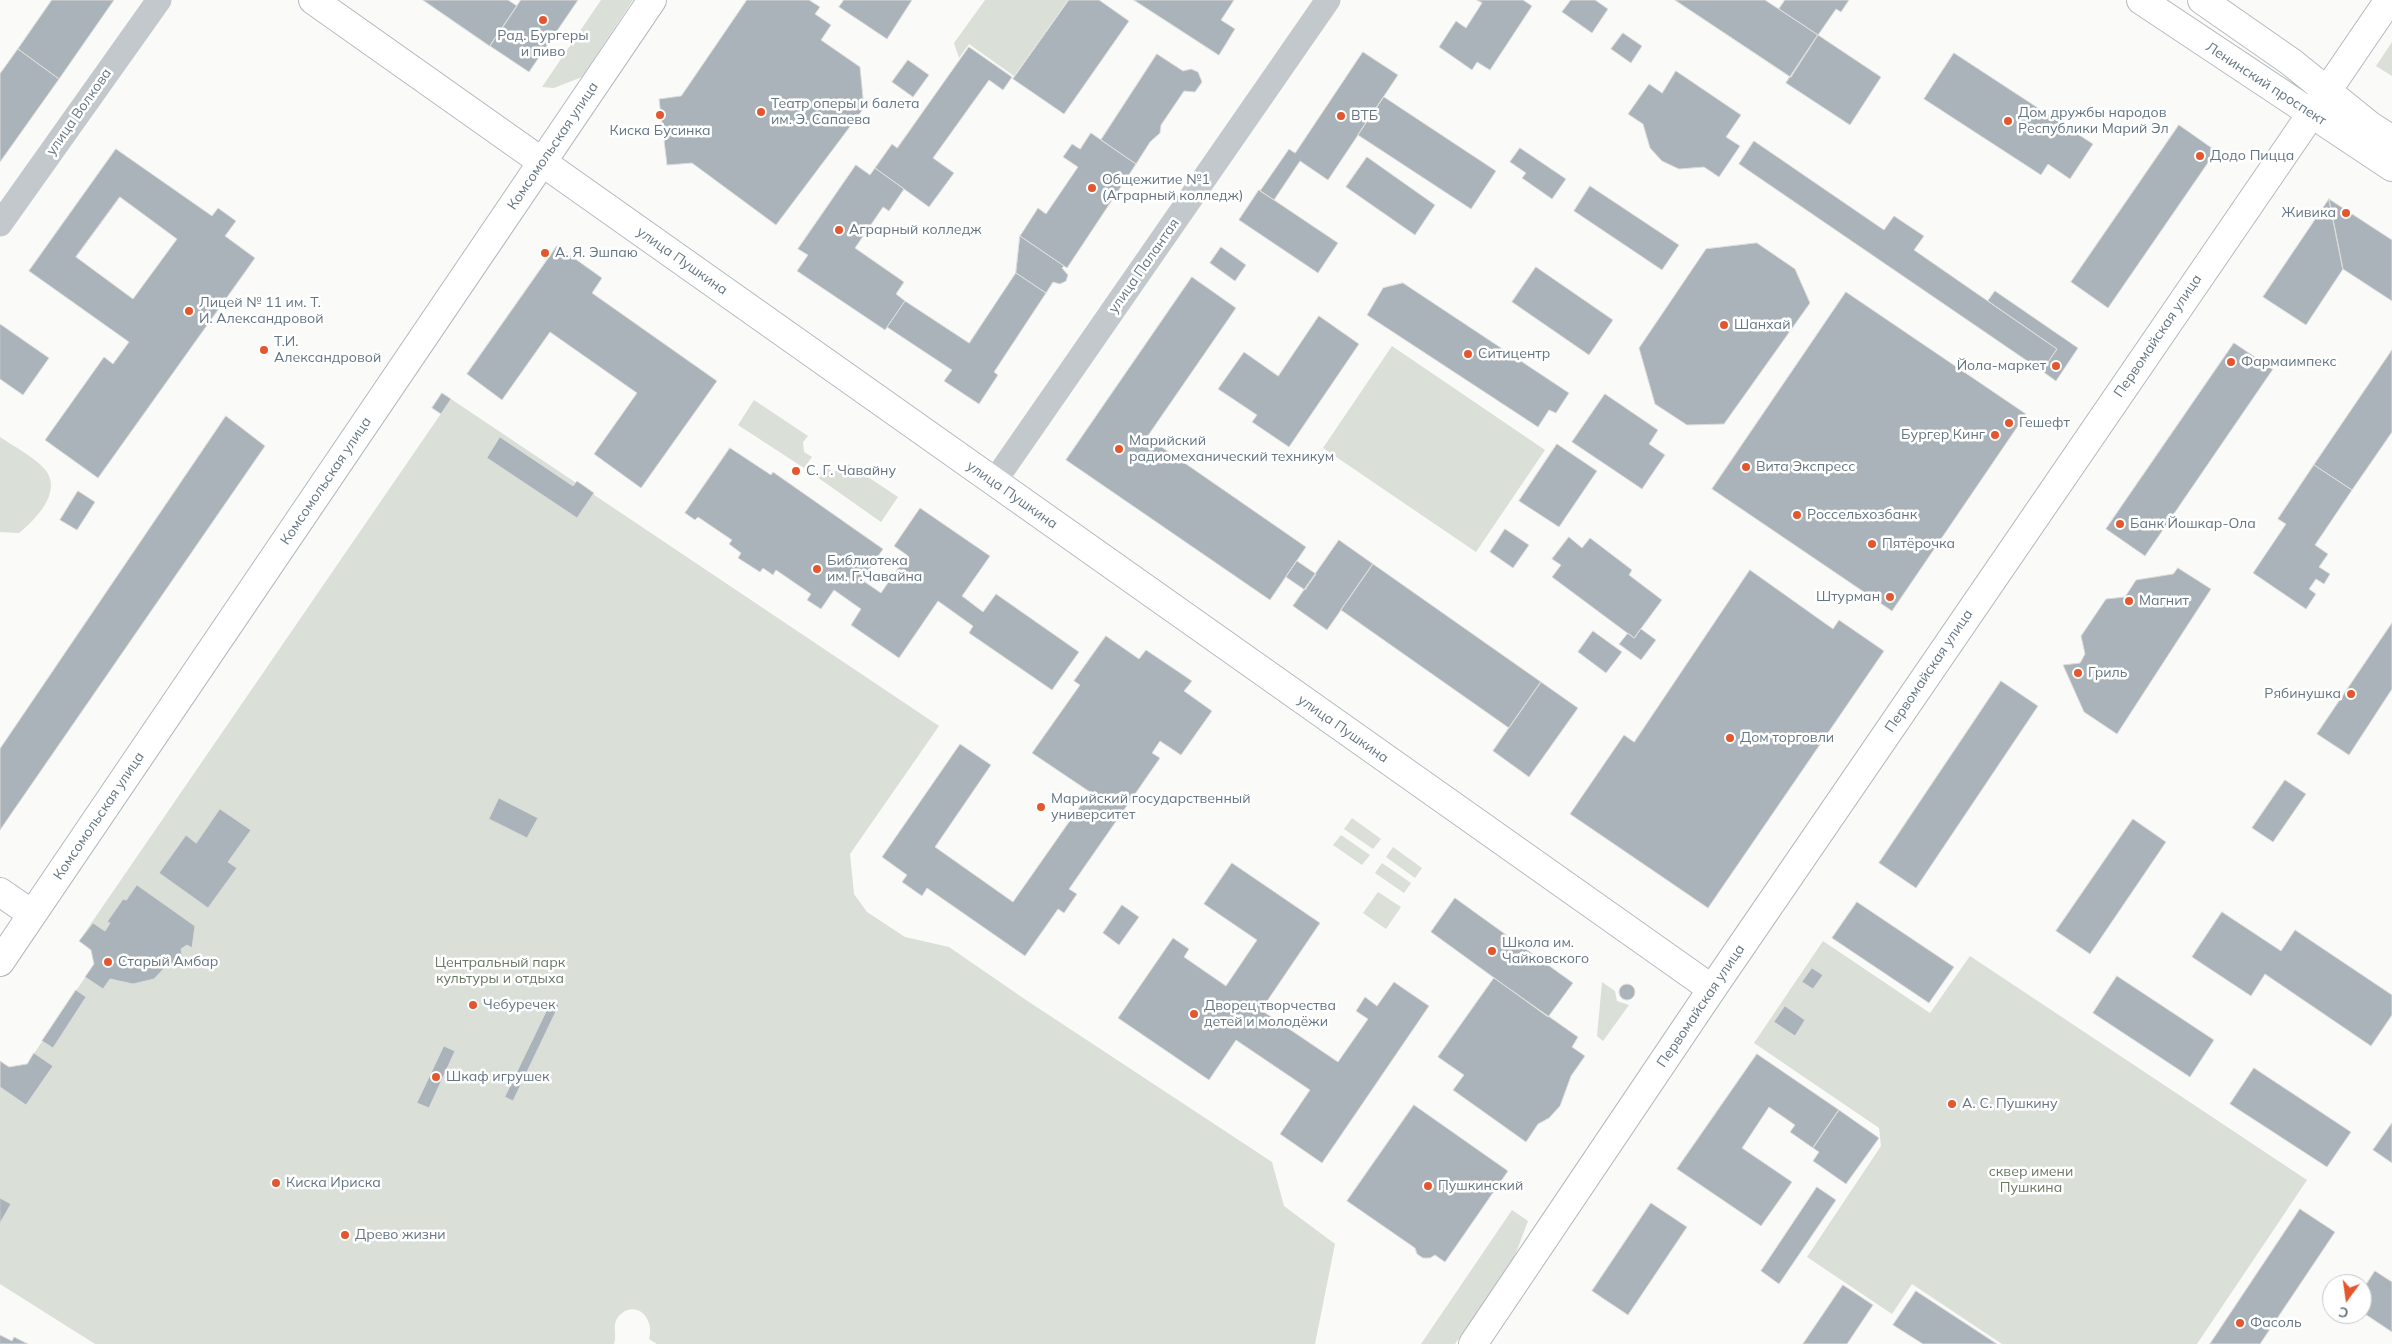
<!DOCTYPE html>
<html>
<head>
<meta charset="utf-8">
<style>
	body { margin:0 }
	#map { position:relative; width:2392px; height:1344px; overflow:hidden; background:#fafaf8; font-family:Mulish,sans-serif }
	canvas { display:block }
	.north { position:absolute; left:2322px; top:1274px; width:50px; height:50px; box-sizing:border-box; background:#fff; border:1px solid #c1c8cd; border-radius:50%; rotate:194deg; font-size:14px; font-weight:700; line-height:20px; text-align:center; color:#657683 }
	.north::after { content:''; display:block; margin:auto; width:18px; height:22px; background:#e4572e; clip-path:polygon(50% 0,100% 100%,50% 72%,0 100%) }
</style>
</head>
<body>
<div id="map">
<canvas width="2392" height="1344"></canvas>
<div class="north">С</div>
</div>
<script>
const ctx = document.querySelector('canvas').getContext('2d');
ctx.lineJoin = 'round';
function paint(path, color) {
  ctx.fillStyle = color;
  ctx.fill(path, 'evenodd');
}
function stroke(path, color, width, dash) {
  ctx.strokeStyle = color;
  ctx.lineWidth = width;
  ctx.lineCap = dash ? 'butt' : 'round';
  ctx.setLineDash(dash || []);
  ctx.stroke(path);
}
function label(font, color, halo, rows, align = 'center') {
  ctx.font = font + ' Mulish,sans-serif';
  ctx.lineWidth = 5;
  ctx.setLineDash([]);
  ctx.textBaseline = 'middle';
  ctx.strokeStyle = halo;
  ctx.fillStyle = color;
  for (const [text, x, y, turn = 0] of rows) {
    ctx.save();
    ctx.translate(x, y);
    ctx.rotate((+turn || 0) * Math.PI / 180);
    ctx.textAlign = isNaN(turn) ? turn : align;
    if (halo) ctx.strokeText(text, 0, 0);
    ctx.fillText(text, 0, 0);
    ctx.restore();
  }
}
paint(new Path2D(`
	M601,0H633L582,77L554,88L542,87Z
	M985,0H1068L1014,76L969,44L959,58L954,43Z
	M2392,42V76L2376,66Z
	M1392,346L1545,450L1476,552L1323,448Z
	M451,399L939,726L850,854L854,894L867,912L905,937L949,947L1026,1000L1272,1162L1284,1206L1335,1244L1315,1344H657L649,1339C655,1320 638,1300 621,1314C610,1323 618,1334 614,1344H95L0,1284V1061L9,1067L27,1064L94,964L91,950L79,941Z
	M754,400L808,436L803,442L804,452L812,457L804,468L738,425Z
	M0,437C13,446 38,459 47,472C61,494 35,520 19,533L0,532Z
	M847,463L898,497L881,522L817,477L825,466L833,472L843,469Z
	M1352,818L1381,839L1373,849L1344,829Z
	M1341,835L1370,855L1362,865L1333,845Z
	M1393,847L1422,868L1415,878L1386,857Z
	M1382,863L1411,883L1404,893L1375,873Z
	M1378,892L1401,907L1386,929L1363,913Z
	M1823,941L1930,1013L1970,956L2307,1180L2197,1344H2002L1912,1284L1892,1314L1807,1257L1881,1146L1879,1128L1754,1043Z
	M1602,982L1615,991L1617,1001L1629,1005L1603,1041L1597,1036Z
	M1512,1210L1528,1221L1513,1261L1455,1344H1421Z`), '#dadfd7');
const building = new Path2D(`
	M52,0H114L59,79L18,49Z
	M423,0H508L517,6L490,46Z
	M521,0H578L529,72L490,46Z
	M747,0H809L820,7L815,14L831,25L821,40L860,67L864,108L776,225L692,163L667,165L659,99L681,96Z
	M844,0H912L887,39L839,7Z
	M1069,0H1099L1129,21L1064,114L1013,79Z
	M1134,0H1234L1221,20L1235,29L1219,55Z
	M1477,0H1523L1532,6L1490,70L1477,62L1472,70L1439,47L1456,21L1466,28L1482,3Z
	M1571,0H1595L1608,9L1592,33L1562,12Z
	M1675,0H1765L1818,35L1791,77Z
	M1785,0H1849L1841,12L1836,9L1818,35L1779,9Z
	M1623,33L1642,46L1631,63L1611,49Z
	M1818,35L1881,77L1850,125L1786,83Z
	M969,47L1012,77L1003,90L989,80L933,158L954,173L929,207L875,168L892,144L897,148Z
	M18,49L59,79L0,162V74Z
	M1363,52L1398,75L1328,180L1300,161L1274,200L1260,191L1289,149L1295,153Z
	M1954,53L2093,144L2070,179L2048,164L2041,175L1924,99Z
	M1157,54L1183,71L1191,69L1198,72L1202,82L1195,92L1184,91L1161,125L1160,133L1150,142L1136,164L1101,140Z
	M908,60L929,75L913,97L892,82Z
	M1676,71L1741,115L1726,137L1740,146L1719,177L1704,167L1679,169L1662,161L1650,148L1643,124L1628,114L1649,84L1662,93Z
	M1384,97L1496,171L1471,209L1358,135Z
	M2179,125L2216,151L2108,308L2071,282Z
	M1091,133L1136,164L1067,268L1020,236L1038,208L1046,214L1078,167L1063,157L1072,144L1080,149Z
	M1754,141L1884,230L1894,216L1924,236L1914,250L2057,349L2042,371L1739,164Z
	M1520,148L1566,179L1552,199L1522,178L1526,173L1510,162Z
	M116,149L212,216L218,208L236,221L225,236L255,258L98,478L45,440L104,357L113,364L129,342L29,271ZM120,197L177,239L133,299L76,257Z
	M1367,157L1435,205L1415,235L1346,187Z
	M856,165L870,175L875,168L904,189L889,211L883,207L855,248L904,282L896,294L905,301L885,330L797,271L808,255L798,249Z
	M1590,186L1679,245L1662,270L1574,211Z
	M1259,190L1338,243L1318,273L1239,220Z
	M2329,199L2392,240V301L2343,269Z
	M2329,199L2343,269L2306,325L2263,297Z
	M1020,236L1064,266L1062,268L1068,275L1066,281L1060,284L1053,282L1046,293L1016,273Z
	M1757,243L1795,269L1810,303L1724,424L1687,425L1655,404L1639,348L1706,249Z
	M557,246L602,278L592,293L717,381L641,488L594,454L637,393L550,332L502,400L467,374Z
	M1221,247L1246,265L1235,281L1210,263Z
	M1536,267L1613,320L1589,355L1512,302Z
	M1016,273L1046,293L994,372L998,375L979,404L944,381L952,370L887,327L905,301L969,343Z
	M1192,277L1236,308L1147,437L1306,547L1270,600L1066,460Z
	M1403,283L1569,393L1556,413L1549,410L1538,427L1367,315L1383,288Z
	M1995,291L2078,348L2056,381L2042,371L2057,349L1988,301Z
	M1846,292L2026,414L1892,611L1712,489Z
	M1319,316L1359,344L1289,447L1252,422L1257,415L1218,389L1244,352L1278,376Z
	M0,324L49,358L23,395L0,379Z
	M2234,343L2273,369L2145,556L2106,529Z
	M2392,350V432L2352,490L2314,465Z
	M442,393L451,399L441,414L432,408Z
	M1605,394L1658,430L1649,444L1665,455L1642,489L1572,442Z
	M226,416L265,446L0,830V749Z
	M500,437L573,486L577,481L594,493L577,518L487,458Z
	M1557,444L1597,471L1559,527L1519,501Z
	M730,448L771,475L773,472L883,549L862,580L881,593L907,555L894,546L920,508L990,556L962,596L983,612L996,594L1079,652L1052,690L969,633L973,626L938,601L899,658L851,625L861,609L834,590L821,609L807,600L811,594L776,570L773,575L763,568L760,572L738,558L741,553L729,544L732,540L698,517L695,520L685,513Z
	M2314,465L2352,490L2315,545L2328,554L2319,567L2330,574L2324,584L2316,579L2309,589L2316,594L2306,609L2253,573L2286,524L2278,519Z
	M78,491L95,502L77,530L60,520Z
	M1505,529L1529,545L1513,568L1490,552Z
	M1569,537L1582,548L1590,538L1632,570L1629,575L1662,600L1634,638L1552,577L1561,565L1552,559Z
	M1339,540L1373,564L1327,630L1293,606Z
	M1297,561L1316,574L1305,590L1286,577Z
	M1373,564L1541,682L1509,728L1341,610Z
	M2178,568L2211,589L2117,734L2084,712L2063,665L2080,663L2085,654L2081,636L2106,599L2125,597L2136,580L2173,574Z
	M1750,570L1833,629L1839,620L1884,651L1708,908L1570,814L1624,735L1634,742Z
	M2392,623V689L2349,755L2317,734Z
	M1641,629L1656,640L1641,660L1619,644L1628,633L1634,638Z
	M1593,631L1622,652L1606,673L1578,652Z
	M1106,636L1139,659L1146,650L1192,681L1184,691L1212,711L1181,755L1160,741L1152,753L1160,758L1069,889L1077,894L1064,913L1058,909L1025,956L927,888L922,896L902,882L907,875L882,857L960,744L991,765L935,847L1013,902L1090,792L1032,753L1080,685L1074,681Z
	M2001,681L2038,706L1916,888L1879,863Z
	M1541,682L1578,708L1529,777L1493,751Z
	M2285,780L2306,794L2273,842L2252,828Z
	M499,798L538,818L527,838L489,819Z
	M220,809L251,830L228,862L237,868L208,908L159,873L186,835L196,843Z
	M2133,819L2166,842L2090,954L2056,931Z
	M1232,863L1320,923L1261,1010L1338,1062L1368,1019L1356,1011L1365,997L1377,1006L1394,982L1429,1006L1322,1163L1280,1134L1310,1090L1236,1040L1209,1080L1118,1018L1173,938L1189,949L1184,957L1226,986L1257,940L1204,904Z
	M137,885L195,926L192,948L187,945L181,949L182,955L180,960L175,964L169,963L154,979L133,984L110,979L103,989L85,977L94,964L91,950L79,941L93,923L105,931L110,923L107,922L123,899L126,900Z
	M1455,898L1573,983L1548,1017L1431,932Z
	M1857,902L1954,967L1929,1003L1832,938Z
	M1122,905L1139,917L1119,945L1103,933Z
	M2222,912L2281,951L2295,930L2392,995V1015L2371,1046L2265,974L2251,996L2192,957Z
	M1812,968L1823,975L1813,989L1802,982Z
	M2117,976L2214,1040L2190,1077L2093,1013Z
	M1494,978L1578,1037L1572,1047L1585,1056L1571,1076L1560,1106L1549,1118L1538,1124L1526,1142L1453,1090L1464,1075L1438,1057Z
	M1619 992a8 8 0 1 1 16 0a8 8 0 1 1-16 0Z
	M76,990L86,997L53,1048L42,1041Z
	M551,1002L559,1005L513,1101L505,1097Z
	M1785,1006L1805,1020L1795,1036L1774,1022Z
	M444,1046L455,1051L429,1108L417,1103Z
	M34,1053L53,1066L26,1105L0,1087V1061L9,1067L27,1064Z
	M1757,1054L1839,1110L1813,1148L1790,1132L1795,1125L1769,1107L1742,1148L1792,1182L1761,1226L1677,1169Z
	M2254,1068L2351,1132L2327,1167L2230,1104Z
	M1414,1105L1508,1171L1445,1262L1435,1255L1430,1258H1423L1417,1254L1415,1248L1347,1201Z
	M1839,1110L1879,1138L1846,1184L1813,1161L1819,1152L1813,1148Z
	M2392,1123V1163L2373,1150Z
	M1817,1187L1836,1200L1779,1284L1761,1271Z
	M0,1198L11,1204L0,1223Z
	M1651,1203L1687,1227L1628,1315L1592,1291Z
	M2300,1209L2335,1232L2260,1344H2210Z
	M2375,1271L2392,1282V1332L2362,1312V1291Z
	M1843,1285L1873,1305L1847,1344H1803Z
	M1916,1291L1997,1344H1923L1893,1325Z
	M0,1335L12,1341L14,1337L28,1344H0Z`);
paint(building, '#aab3b9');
stroke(building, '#dcdcda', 1);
const secondary = new Path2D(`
	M313,0L1712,989
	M2327,91L2389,0
	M0,892L32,914
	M0,962L652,0`);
const primary = new Path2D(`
	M2141,0L2392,167
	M2202,0L2291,62L2369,125L2392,140
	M1473,1344L1712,989L2327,91`);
stroke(secondary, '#b3babf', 30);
stroke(primary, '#b5babe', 30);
stroke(new Path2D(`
	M0,224L159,0
	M994,482L1328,0`), '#c3c8cc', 25);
stroke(secondary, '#fff', 28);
stroke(primary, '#fff', 28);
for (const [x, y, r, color] of [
	[543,20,5,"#e4572e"],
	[761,112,5,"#e4572e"],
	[660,115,5,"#e4572e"],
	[1341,116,5,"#e4572e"],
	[2008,121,5,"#e4572e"],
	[2200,156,5,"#e4572e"],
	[1092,188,5,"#e4572e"],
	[2346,213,5,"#e4572e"],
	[839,230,5,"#e4572e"],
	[545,253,5,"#e4572e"],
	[189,311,5,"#e4572e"],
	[1724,325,5,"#e4572e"],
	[264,350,5,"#e4572e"],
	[1468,354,5,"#e4572e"],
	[2231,362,5,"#e4572e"],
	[2056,366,5,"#e4572e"],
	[2009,423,5,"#e4572e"],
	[1995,435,5,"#e4572e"],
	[1119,449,5,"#e4572e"],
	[1746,467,5,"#e4572e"],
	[796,471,5,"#e4572e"],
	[1797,515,5,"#e4572e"],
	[2120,524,5,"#e4572e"],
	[1872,544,5,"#e4572e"],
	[817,569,5,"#e4572e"],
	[1890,597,5,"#e4572e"],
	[2129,601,5,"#e4572e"],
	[2078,673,5,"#e4572e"],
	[2351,694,5,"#e4572e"],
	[1730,738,5,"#e4572e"],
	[1041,807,5,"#e4572e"],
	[1492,951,5,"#e4572e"],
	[108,962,5,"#e4572e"],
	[473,1005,5,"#e4572e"],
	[1194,1014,5,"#e4572e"],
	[436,1077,5,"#e4572e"],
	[1952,1104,5,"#e4572e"],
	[276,1183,5,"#e4572e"],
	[1428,1186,5,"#e4572e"],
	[345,1235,5,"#e4572e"],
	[2240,1323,5,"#e4572e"]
]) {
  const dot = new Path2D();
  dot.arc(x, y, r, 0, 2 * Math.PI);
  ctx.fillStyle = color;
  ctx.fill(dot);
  stroke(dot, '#fff', 2);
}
label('14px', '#657683', '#fff', [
	["Рад. Бургеры",543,36,"center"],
	["и пиво",543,52,"center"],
	["Театр оперы и балета",771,104],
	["им. Э. Сапаева",771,120],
	["Дом дружбы народов",2018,113],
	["Республики Марий Эл",2018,129],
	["ВТБ",1351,116],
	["Киска Бусинка",660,131,"center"],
	["Додо Пицца",2210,156],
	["Общежитие №1",1102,180],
	["(Аграрный колледж)",1102,196],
	["Живика",2336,213,"right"],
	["Аграрный колледж",849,230],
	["А. Я. Эшпаю",555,253],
	["Лицей № 11 им. Т.",199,303],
	["И. Александровой",199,319],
	["Шанхай",1734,325],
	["Т.И.",274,342],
	["Александровой",274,358],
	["Ситицентр",1478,354],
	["Фармаимпекс",2241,362],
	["Йола-маркет",2046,366,"right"],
	["Гешефт",2019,423],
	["Бургер Кинг",1985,435,"right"],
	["Марийский",1129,441],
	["радиомеханический техникум",1129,457],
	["Вита Экспресс",1756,467],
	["С. Г. Чавайну",806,471],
	["Россельхозбанк",1807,515],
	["Банк Йошкар-Ола",2130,524],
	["Пятёрочка",1882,544],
	["Библиотека",827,561],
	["им. Г.Чавайна",827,577],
	["Штурман",1880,597,"right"],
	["Магнит",2139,601],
	["Гриль",2088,673],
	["Рябинушка",2341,694,"right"],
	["Дом торговли",1740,738],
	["Марийский государственный",1051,799],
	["университет",1051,815],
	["Школа им.",1502,943],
	["Чайковского",1502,959],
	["Старый Амбар",118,962],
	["Чебуречек",483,1005],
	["Дворец творчества",1204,1006],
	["детей и молодёжи",1204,1022],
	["Шкаф игрушек",446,1077],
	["А. С. Пушкину",1962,1104],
	["Киска Ириска",286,1183],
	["Пушкинский",1438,1186],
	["Древо жизни",355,1235],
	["Фасоль",2250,1323]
], 'left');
label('14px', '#657683', '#fff', [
	["Ленинский проспект",2266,84,33],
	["улица Волкова",79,112,-55],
	["Комсомольская улица",553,146,-56],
	["улица Пушкина",682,261,35],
	["улица Палантая",1144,266,-55],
	["Первомайская улица",2158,336,-56],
	["Комсомольская улица",326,481,-56],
	["улица Пушкина",1012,495,35],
	["Первомайская улица",1929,671,-56],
	["улица Пушкина",1343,729,35],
	["Комсомольская улица",99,816,-56],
	["Первомайская улица",1701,1006,-56]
]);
label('14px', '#687a64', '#fff', [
	["Центральный парк",500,963],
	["культуры и отдыха",500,979],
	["сквер имени",2031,1172],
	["Пушкина",2031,1188]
]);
</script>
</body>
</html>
